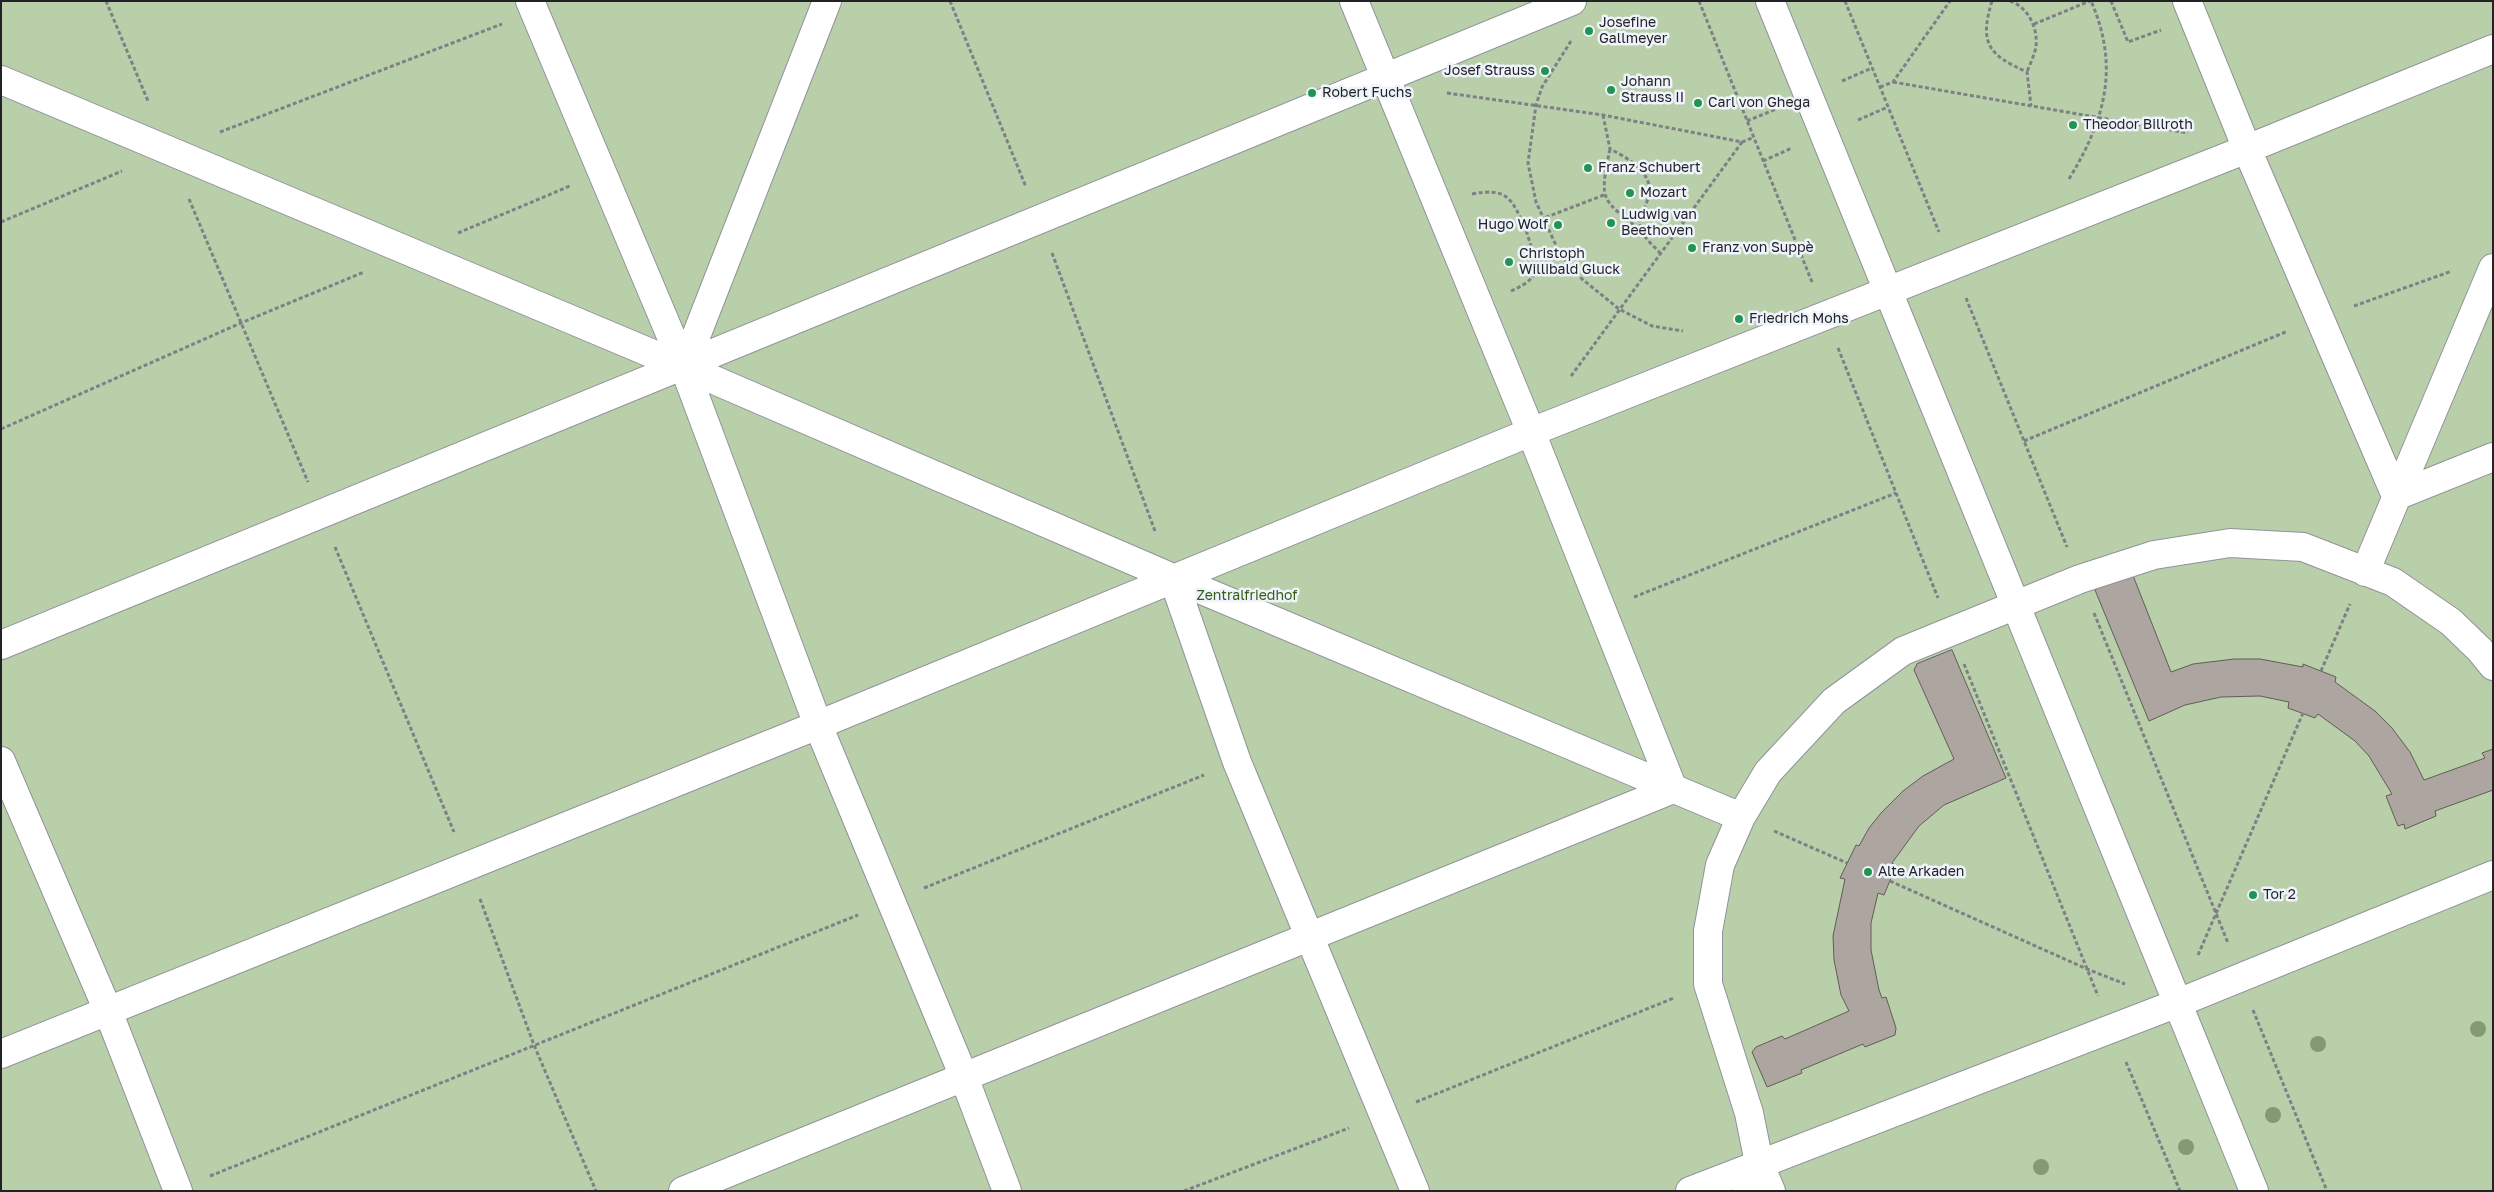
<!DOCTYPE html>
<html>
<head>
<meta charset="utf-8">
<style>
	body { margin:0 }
	#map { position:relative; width:2494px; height:1192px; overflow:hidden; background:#e2e5ed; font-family:"Golos Text",sans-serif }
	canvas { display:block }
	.frame { position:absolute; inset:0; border:2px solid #222326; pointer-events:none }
</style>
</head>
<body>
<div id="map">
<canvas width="2494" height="1192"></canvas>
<div class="frame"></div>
</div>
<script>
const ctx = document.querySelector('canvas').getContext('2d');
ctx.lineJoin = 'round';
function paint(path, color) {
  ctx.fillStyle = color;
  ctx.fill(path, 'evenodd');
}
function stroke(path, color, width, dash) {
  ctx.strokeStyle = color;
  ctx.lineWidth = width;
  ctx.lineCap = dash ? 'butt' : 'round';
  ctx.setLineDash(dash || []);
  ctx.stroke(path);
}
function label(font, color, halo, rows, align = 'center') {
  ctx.font = font + ' "Golos Text",sans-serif';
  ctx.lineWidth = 5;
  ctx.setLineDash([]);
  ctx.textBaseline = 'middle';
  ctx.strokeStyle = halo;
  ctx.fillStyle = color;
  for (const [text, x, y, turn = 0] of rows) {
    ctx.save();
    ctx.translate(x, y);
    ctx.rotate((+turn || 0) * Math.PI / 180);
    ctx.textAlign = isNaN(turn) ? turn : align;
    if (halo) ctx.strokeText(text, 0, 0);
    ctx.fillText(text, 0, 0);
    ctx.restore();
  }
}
paint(new Path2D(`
	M1,1H2493V1191H1Z`), '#b8cfaa');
const building = new Path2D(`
	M2132,573L2171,672L2193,664L2234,659H2260L2303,667V664L2336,677L2335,682L2375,711L2392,728L2410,752L2424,780L2485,758L2482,753L2493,749V790L2435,811L2436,816L2405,829L2404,824L2398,826L2386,796L2392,794L2369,756L2355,741L2318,714L2315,718L2288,708L2289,702L2260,696L2221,697L2185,705L2149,721L2095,590Z
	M1952,650L2006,778L1944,805L1919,826L1892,863L1896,866L1884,895L1878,893L1871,923V950L1879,990L1882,998L1886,997L1896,1028L1895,1035L1865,1047L1863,1044L1801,1070L1802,1073L1767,1087L1752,1052L1756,1047L1782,1036L1785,1039L1849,1011L1841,995L1834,960L1833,936L1845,879L1840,878L1856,845L1859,846L1869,828L1881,813L1903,791L1923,776L1954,759L1914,670L1917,664Z`);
paint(building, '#ada5a0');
stroke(building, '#635c58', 1);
const minor = new Path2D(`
	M530,1L684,367L818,725L964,1077L1007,1191
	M1770,1L2254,1191
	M2187,1L2247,149L2396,496L2493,457
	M1,80L684,367L1173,578L1741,817
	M684,367L827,1
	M2365,572L2493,268
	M1173,578L1237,762L1415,1191
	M1,645L1572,1
	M1,761L108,1011L178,1191
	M1,1054L818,725L1531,432L2247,149L2493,49
	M1759,1163L1749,1113L1708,984V931L1720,865L1741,817L1768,772L1834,701L1903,651L2080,579L2154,555L2230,543L2303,547L2393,582L2451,622L2480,650L2493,666
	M683,1191L1673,789L1531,432L1354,1
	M1690,1191L2178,1003L2493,875
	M1747,1191L1759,1163L1771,1191`);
stroke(minor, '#90939a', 30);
stroke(new Path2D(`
	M106,1L148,101
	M950,1L1026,187
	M1699,1L1812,282
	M1845,1L1939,232
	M1992,1C1979,43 1988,55 2027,72L2031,106
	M2010,1C2028,7 2038,28 2036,46C2035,54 2030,64 2027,72
	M2111,1L2128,42L2161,30
	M2034,24L2090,1
	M1571,41L1542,87L1536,105L1528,163L1536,202L1560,254L1582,279L1619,309L1652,326L1683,331
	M1842,81L1872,68
	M1893,82L2188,133
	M1880,87L1893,82L1950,1
	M1447,93L1603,115L1742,142L1754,137
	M1603,115L1610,149C1626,157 1653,172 1649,194C1647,207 1636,218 1642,232C1645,239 1655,247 1660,253
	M1858,120L1888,107
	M1747,121L1776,109
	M220,132L502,24
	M1610,149C1599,202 1601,198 1641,231
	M1763,161L1792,148
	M2069,179C2105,120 2120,67 2091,1
	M1472,194C1508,187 1512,199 1526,230L1544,218L1604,195
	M189,199L308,482
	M1,222L122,171
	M458,233L570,186
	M1052,253L1155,531
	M1511,291C1522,286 1532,281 1538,269L1526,230
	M1966,298L2067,547
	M2354,306L2452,271
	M1838,348L1938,598
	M1571,376L1742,142
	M1,429L241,323L364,272
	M2024,441L2288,331
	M335,547L454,832
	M1634,597L1896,493
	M2094,613L2228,943
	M1964,664L2098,996
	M2321,671L2350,604
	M1774,831L1847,863
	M1890,881L2087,969L2125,984
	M924,888L1204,775
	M480,899L534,1045L596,1191
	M2198,955L2303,713
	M2253,1010L2327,1191
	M2126,1062L2180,1191
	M1416,1102L1674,998
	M210,1176L858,915
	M1184,1191L1349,1128`), '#7e8086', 3, [4, 2.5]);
stroke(minor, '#fff', 28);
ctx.fillStyle = '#839a75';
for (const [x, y] of [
	[2478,1029],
	[2318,1044],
	[2273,1115],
	[2186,1147],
	[2041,1167]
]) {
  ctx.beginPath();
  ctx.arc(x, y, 8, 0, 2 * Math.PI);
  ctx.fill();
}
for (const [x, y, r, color] of [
	[1589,31,5,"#219550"],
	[1545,71,5,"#219550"],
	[1611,90,5,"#219550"],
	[1312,93,5,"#219550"],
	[1698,103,5,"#219550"],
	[2073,125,5,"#219550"],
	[1588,168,5,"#219550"],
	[1630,193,5,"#219550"],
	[1611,223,5,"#219550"],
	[1558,225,5,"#219550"],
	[1692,248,5,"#219550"],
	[1509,262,5,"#219550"],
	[1739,319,5,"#219550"],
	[1868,872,5,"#219550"],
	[2253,895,5,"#219550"]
]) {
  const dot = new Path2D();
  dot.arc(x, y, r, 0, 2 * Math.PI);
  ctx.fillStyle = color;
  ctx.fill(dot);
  stroke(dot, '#eff3fb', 2);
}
label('14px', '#222326', '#eff3fb', [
	["Josefine",1599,23],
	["Gallmeyer",1599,39],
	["Josef Strauss",1535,71,"right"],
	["Johann",1621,82],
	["Strauss II",1621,98],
	["Robert Fuchs",1322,93],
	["Carl von Ghega",1708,103],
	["Theodor Billroth",2083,125],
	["Franz Schubert",1598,168],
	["Mozart",1640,193],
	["Ludwig van",1621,215],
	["Beethoven",1621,231],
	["Hugo Wolf",1548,225,"right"],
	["Franz von Suppè",1702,248],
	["Christoph",1519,254],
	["Willibald Gluck",1519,270],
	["Friedrich Mohs",1749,319],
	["Alte Arkaden",1878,872],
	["Tor 2",2263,895]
], 'left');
label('14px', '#365c12', '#eff3fb', [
	["Zentralfriedhof",1247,596]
]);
</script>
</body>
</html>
